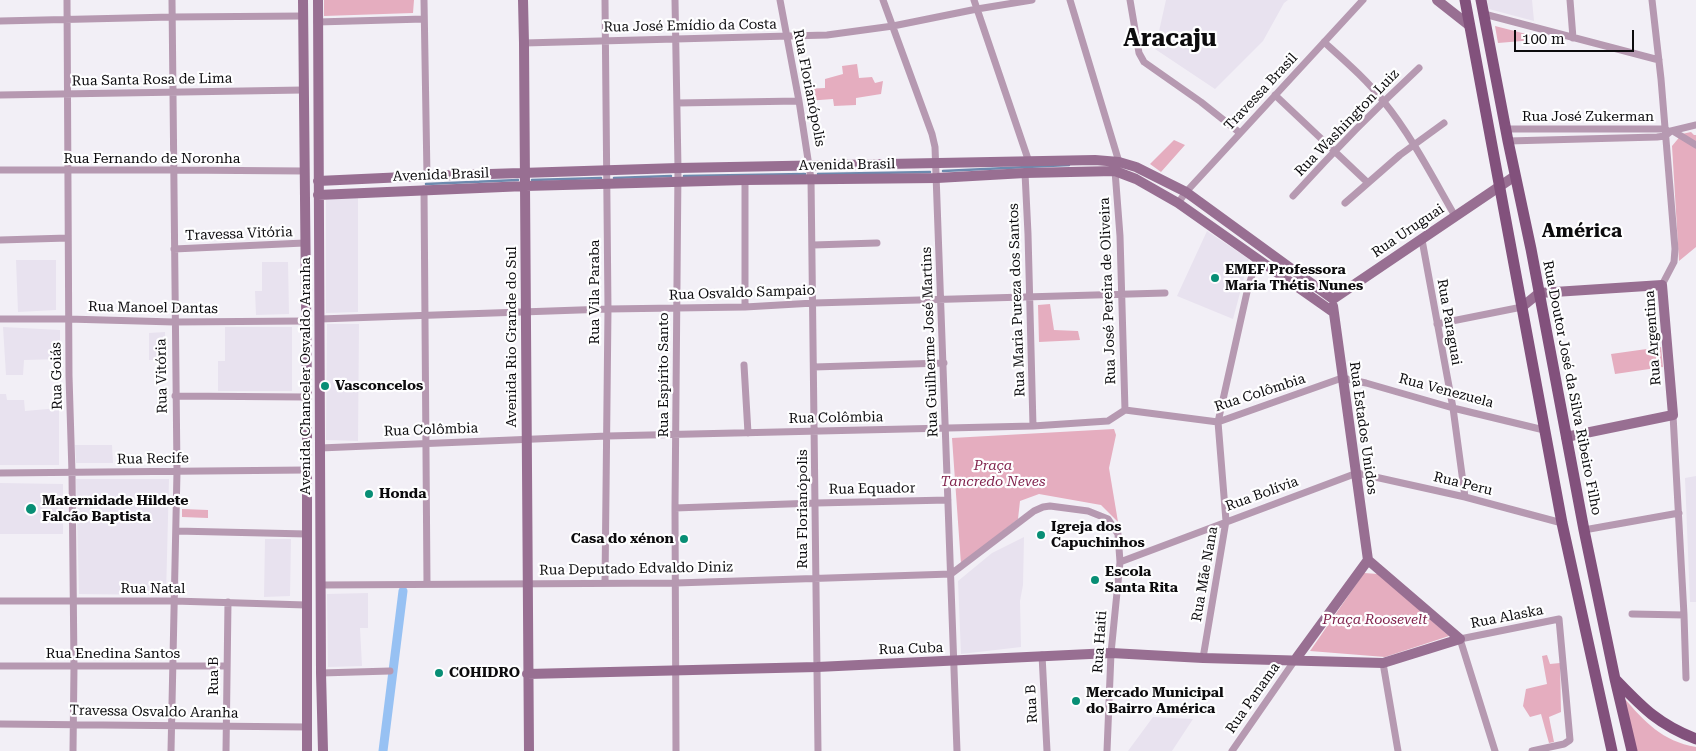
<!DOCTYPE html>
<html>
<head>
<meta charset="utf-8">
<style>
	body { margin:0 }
	#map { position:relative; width:1696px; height:751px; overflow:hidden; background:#f2eff6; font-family:"Roboto Serif",serif }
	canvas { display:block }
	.scale { position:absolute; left:1514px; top:30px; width:120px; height:22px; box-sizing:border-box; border:2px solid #0c0b0d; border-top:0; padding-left:6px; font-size:15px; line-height:18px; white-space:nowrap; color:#0c0b0d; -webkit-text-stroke:4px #fefeff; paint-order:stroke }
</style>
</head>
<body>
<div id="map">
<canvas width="1696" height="751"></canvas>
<div class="scale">100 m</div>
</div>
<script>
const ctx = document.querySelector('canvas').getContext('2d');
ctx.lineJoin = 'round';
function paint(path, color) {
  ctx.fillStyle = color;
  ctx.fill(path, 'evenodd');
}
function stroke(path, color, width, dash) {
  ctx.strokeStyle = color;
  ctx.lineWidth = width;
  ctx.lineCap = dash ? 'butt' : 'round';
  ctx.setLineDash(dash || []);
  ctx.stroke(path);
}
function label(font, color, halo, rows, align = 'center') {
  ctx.font = font + ' "Roboto Serif",serif';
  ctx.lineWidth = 4.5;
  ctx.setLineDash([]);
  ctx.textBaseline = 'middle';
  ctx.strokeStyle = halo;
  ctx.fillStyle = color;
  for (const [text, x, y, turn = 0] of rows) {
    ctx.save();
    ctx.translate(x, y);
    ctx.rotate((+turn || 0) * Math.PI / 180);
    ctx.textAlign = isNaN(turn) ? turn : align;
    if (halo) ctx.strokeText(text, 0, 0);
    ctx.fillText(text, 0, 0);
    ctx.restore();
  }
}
paint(new Path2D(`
	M1166,0H1288L1284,3L1263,41L1215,89L1155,49Z
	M1487,0H1532L1534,21L1489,9Z
	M358,198V312L326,313V199Z
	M1207,231L1249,259L1233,319L1177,296Z
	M16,260H56V310L18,312Z
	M262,262H288L289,314L256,315L255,291H262Z
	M327,324H359L358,441L326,440Z
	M3,327L60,330V359L24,360L23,375H6Z
	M225,327H292V391H218V361H225Z
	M165,332V360H149V333Z
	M0,394H6L7,400H24L25,411L59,408V465H0Z
	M75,445H112L113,463H76Z
	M1696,476V602H1690L1685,478Z
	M76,479H169L166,595L79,594Z
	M0,483L63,484V534H0Z
	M1024,537L1023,585L1020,601L1021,647L961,654L958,581L992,553Z
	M265,539H291L290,596L264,597Z
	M368,593V628H360L362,666L328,667L327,594Z
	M1153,717L1193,719L1172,751H1128Z`), '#e8e2ef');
paint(new Path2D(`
	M324,0H414L413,13L324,16Z
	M1495,26L1534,36V40L1498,43Z
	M857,64L859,78L872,77L875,83L883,81L881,94L856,98V105L834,106L833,99L806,101L804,89L825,88V79L843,74L842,66Z
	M1691,132L1694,135H1696V247L1679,261L1672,146L1682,134Z
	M1174,140L1185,145L1161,172L1150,164Z
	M1050,304L1054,330L1078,331L1080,340L1039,342L1038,305Z
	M1661,347L1663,367L1615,374L1611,354Z
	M1114,429L1116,435L1109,468L1118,522L1101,505L1039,494L1020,501L1018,519L961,564L952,438Z
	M182,509L208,510V518L182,517Z
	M1364,573L1378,574L1449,636L1385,657L1310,651Z
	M1547,655L1550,664L1560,663L1561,712L1549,717L1554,742L1549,743L1541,714L1530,717L1523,706L1526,689L1547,684L1542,656Z
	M1623,697C1645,722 1662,741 1696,747V751H1634Z`), '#e5adbf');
stroke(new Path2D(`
	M943,171L1069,165
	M818,174L930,172
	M684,176L805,174
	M614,178L671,176
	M532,180L601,178
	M426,184L518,180`), '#6d8aae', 2.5);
stroke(new Path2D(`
	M383,751L403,591`), '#97c1f3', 9);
stroke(new Path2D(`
	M67,0L69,376L72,473L74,667L73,751
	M424,0L427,176
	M675,0L678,168L675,508L676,751
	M780,0L799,101L811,179L818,751
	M883,0L932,134L935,147L957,751
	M974,0L1029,162
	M1070,0L1119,162
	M1130,0L1139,53L1144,62L1201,102L1240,133
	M1570,0L1573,38
	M1652,0L1661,79L1675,249L1674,262L1662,285
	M1484,14L1659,60
	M0,21L172,17L303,16
	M317,22L424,19
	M1324,42C1345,61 1367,80 1384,102C1411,135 1433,178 1455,216
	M524,43L827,35L893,26L977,9L1032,0
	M0,95L303,90
	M1275,95L1367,182
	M677,103L799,101
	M1506,129H1664L1667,130
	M1673,131L1696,145
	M1508,141L1657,137L1665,136L1671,131L1696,125
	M0,170H174L304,171
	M1115,171L1120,236L1125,410
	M1025,173L1028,234L1033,426
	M745,180V307
	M424,189L427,584
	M1293,196C1333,152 1375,109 1419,68
	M1178,203L1186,192L1363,0
	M1345,203L1400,155L1444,123
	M0,240L68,238
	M1422,240L1453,408L1465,497
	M813,245L877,243
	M174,249L304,243
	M0,319H68L174,322L305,321
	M320,319L608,309L745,307L814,303L1165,293
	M1437,324L1522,307
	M744,365L748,433
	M814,367L944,363
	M175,396L307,397
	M1673,415L1684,615L1686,678
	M320,448L607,436L1033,426L1108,421L1125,410L1218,422L1342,378L1366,383L1453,408L1544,430
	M0,473L306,470
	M675,508L816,503L948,500
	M1584,530L1679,513
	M176,531L307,534
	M1120,562L1357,473L1465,497L1562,523
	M605,583L608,309L605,0
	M321,585L676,583L951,574L1034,511L1043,507L1050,506L1088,511L1108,519L1118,534L1120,562L1111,653L1107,751
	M0,601H174L306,605
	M1632,614L1684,615
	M1042,655L1047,751
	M1203,658L1226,521L1218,422L1247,292L1257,258
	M1383,663L1398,751
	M0,666H227
	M321,673L390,671
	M0,724L307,727
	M171,751L177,471L172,0
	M226,751L228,602
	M1232,751L1295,660
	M1495,751L1460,639L1559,619L1570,740L1564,744L1532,751`), '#b699b1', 7);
stroke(new Path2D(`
	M303,0L307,397V751
	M318,0L321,673L323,751
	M523,0L524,43L529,751
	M1437,0L1470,26
	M318,181L427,176L678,168L1095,160L1119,162L1136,167L1186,192L1333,299
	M318,195L526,186L745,180L937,178L1025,173L1115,171L1136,179L1178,203L1333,312
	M1333,299L1515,176
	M1333,306L1368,560
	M1522,307L1539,293L1662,285L1673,415L1566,437
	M1368,560L1460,639
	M1295,660L1368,560
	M527,674L817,667L1111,653L1203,658L1383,663L1460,639`), '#986f92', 10);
stroke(new Path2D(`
	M1465,0L1562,523L1612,751
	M1481,0L1508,141L1531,249L1584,530L1615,679L1632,751
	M1616,680C1643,708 1658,724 1696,739`), '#82517c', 11);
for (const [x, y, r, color] of [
	[1215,278,5,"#088e75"],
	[325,386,5,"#088e75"],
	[369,494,5,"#088e75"],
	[31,509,6,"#088e75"],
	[1041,535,5,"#088e75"],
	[684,539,5,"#088e75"],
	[1095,580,5,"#088e75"],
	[439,673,5,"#088e75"],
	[1076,701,5,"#088e75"]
]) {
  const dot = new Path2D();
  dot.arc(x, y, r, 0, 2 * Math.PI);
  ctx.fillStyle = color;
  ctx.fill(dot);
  stroke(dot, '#fefeff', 2);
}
label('14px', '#0c0b0d', '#fefeff', [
	["Rua José Emídio da Costa",690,26,-1],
	["Rua Santa Rosa de Lima",152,80,-1],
	["Rua Florianópolis",809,88,79],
	["Travessa Brasil",1261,92,-47],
	["Rua José Zukerman",1588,117],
	["Rua Washington Luiz",1347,123,-46],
	["Rua Fernando de Noronha",152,159],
	["Avenida Brasil",847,165,-1],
	["Avenida Brasil",441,175,-2],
	["Rua Uruguai",1408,231,-34],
	["Travessa Vitória",239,234,-2],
	["Rua José Pereira de Oliveira",1108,291,-92],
	["Rua Vila Paraba",595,292,-90],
	["Rua Osvaldo Sampaio",742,293,-2],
	["Rua Maria Pureza dos Santos",1017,300,-92],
	["Rua Manoel Dantas",153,308,1],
	["Rua Paraguai",1449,322,80],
	["Avenida Rio Grande do Sul",512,337,-90],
	["Rua Argentina",1653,338,-94],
	["Rua Guilherme José Martins",930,342,-92],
	["Rua Espírito Santo",664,375,-90],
	["Rua Goiás",57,376,-91],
	["Rua Vitória",162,376,-91],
	["Avenida Chanceler Osvaldo Aranha",306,376,-90],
	["Rua Doutor José da Silva Ribeiro Filho",1572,388,79],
	["Rua Venezuela",1446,391,15],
	["Rua Colômbia",1260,393,-18],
	["Rua Colômbia",836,418,-1],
	["Rua Estados Unidos",1363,428,82],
	["Rua Colômbia",431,430,-2],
	["Rua Recife",153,459,-1],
	["Rua Peru",1463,484,14],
	["Rua Equador",872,489,-1],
	["Rua Bolívia",1262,494,-20],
	["Rua Florianópolis",803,509,-90],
	["Rua Deputado Edvaldo Diniz",636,569,-1],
	["Rua Mãe Nana",1205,574,-80],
	["Rua Natal",153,589],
	["Rua Alaska",1507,617,-11],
	["Rua Haiti",1100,642,-86],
	["Rua Cuba",911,649,-2],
	["Rua Enedina Santos",113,654],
	["Rua B",214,676,-90],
	["Rua Panama",1253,698,-55],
	["Rua B",1032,704,-93],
	["Travessa Osvaldo Aranha",154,712,1]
]);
label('bold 14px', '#0c0b0d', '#fefeff', [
	["EMEF Professora",1225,270],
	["Maria Thétis Nunes",1225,286],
	["Vasconcelos",335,386],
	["Honda",379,494],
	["Maternidade Hildete",42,501],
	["Falcão Baptista",42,517],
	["Igreja dos",1051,527],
	["Capuchinhos",1051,543],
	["Casa do xénon",674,539,"right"],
	["Escola",1105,572],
	["Santa Rita",1105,588],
	["COHIDRO",449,673],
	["Mercado Municipal",1086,693],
	["do Bairro América",1086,709]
], 'left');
label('italic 14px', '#7f1f4a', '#fefeff', [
	["Praça",993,466],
	["Tancredo Neves",993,482],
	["Praça Roosevelt",1375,620]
]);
label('bold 19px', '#0c0b0d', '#fefeff', [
	["América",1582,231]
]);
label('bold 24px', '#0c0b0d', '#fefeff', [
	["Aracaju",1170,39]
]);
</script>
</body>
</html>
